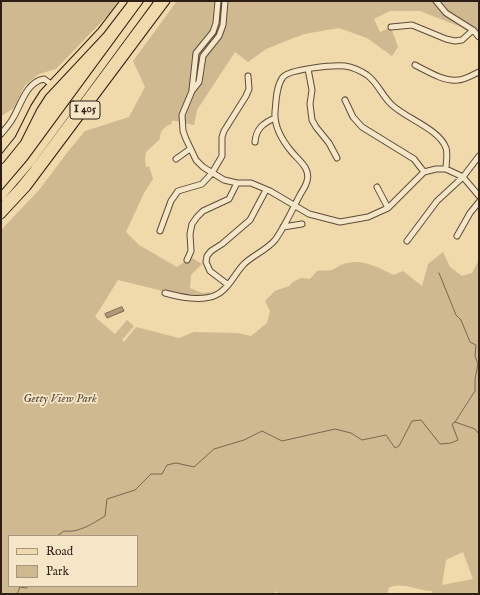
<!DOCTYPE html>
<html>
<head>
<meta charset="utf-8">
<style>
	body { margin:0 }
	#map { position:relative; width:480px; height:595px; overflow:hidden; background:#f0d9aa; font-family:"IM FELL English",serif }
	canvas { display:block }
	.frame { position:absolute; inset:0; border:2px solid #2e1d15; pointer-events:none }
	.legend { position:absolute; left:8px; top:535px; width:130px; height:52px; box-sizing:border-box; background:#f5e6c8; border:1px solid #a59680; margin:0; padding:5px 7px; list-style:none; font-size:12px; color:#2e1d15 }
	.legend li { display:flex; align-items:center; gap:8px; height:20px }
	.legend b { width:20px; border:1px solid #a59680 }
</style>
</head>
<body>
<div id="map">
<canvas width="480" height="595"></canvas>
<div class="frame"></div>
<ul class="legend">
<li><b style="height:5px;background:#f0d9aa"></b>Road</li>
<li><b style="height:11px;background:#cfb991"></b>Park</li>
</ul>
</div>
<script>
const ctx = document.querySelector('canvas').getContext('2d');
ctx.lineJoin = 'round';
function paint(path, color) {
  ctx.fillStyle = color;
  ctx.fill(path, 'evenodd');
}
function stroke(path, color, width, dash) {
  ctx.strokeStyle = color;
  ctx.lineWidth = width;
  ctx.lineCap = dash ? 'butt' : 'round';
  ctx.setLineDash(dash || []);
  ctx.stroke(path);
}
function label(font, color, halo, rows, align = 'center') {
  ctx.font = font + ' "IM FELL English",serif';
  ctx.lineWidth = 3.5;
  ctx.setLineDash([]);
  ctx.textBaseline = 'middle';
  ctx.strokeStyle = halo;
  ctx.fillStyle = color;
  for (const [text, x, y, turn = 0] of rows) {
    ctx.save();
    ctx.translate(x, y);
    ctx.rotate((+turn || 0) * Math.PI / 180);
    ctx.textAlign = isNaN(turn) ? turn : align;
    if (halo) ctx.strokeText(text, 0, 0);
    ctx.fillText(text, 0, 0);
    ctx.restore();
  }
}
paint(new Path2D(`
	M1,1H118L111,12L56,69L39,74L25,85L14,108L1,116Z
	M177,1H479V37L473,30L470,33L461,27L420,11H390L374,19L380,32L391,27L398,47L392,56L367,38L339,28L304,34L266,49L248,62L235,52L197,110L194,125L176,121H172L171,124C164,127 159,132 160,139L146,152L145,159L146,167L149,166L153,179L144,193L126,232L139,245L177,267L187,260L189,256L202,264L191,275L190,288L202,293L210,292L209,297L200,298L165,293L159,290L118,280L95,317L115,334L127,320L134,326L122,340L124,342L136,327L179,338L194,332L238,333L251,336L267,323L270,311L265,301L275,291L289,286L293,282L301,278L310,279L317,271C322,270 328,271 332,270C335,269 338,266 341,265C361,257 376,267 394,275L403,271L422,286L428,264L443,252L450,267L462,276L472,273L479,260V594H432V591C419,591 400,581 389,588L387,594H279L275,591L274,594H1V230L39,190L70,149L85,131L129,117L145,87L133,61ZM9,536H137V586H9ZM463,552L473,579L442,585L446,560Z`), '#cfb991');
const water = new Path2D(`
	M122,307L124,311L107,318L105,314Z`);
paint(water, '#ae9977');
stroke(water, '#7b6750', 1);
stroke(new Path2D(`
	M439,273L456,315L461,320L470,342L476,345L475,356L478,364L475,379V391L455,422
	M57,536L64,531C79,533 92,524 105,516L107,499L135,490L151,474H162L167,465L176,463L194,467L214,449L244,440L262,431L282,441L335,429L351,433L362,440L386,435L395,448L399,446L412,421L421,420L440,444L451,443L458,440L452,424L455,422L475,429L479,434
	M17,594L20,587L26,588L29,586`), '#7b6750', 1);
const minor = new Path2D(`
	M225,1L223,25L219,36L203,56L199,82L192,91L182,115L183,131L186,139L196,160L203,167L224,180L237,183H251L270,191L309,214L340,222L368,217L388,208L424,172L436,169H446L463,177L479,196
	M436,1L446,13L473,30L479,37
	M391,27L412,25L446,39L455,41L462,40L473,30
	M415,65C427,71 444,82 458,80C465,80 472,75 479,72
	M308,69L312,90L310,104L312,120L316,127L329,143L337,158
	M192,90L196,53L213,32L216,23L218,1
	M345,100L353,117L362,127L414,159L424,172
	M1,134C5,129 10,124 13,118C21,105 26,82 44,79L51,84
	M255,142C256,129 263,123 275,118
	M176,159L190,149
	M377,187L388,208
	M283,227L302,224
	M160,231L171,201L178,191L202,184L212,173L222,156V137L224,131L246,96L249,89L248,76
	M457,236L470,213L479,202
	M407,241L437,201L463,177L479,156
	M187,260L191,251L190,234L192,224L197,217L203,211L229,199L237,183
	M227,284L210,271L206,262L207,256L211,251L222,244L250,220L266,190
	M165,293C180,297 201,302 216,295C228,290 235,273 244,264C253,255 267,250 275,240C284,228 293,208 300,195C302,191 306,186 307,181C311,168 298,160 291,151C282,140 274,126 275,112C276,102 276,86 283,77C290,69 333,65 345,66C352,67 361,71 367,75C378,83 382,96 392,105C407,119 439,129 446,148C448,153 446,163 446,169`);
const major = new Path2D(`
	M1,160L18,139L34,107L43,93L101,31L124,1`);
const highway = new Path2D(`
	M1,197L30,163L149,1
	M1,207L19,188L32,172L159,1
	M1,215L27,187L166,1`);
stroke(minor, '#5e4c3a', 7);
stroke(major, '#2e1d15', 8);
stroke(highway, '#2e1d15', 9);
stroke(minor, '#f5e6c8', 5);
stroke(major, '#f0d9aa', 6);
stroke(highway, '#f0d9aa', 7);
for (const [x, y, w] of [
	[85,110,30]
]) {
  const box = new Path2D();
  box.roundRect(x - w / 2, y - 9, w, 18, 3);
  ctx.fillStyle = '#f5e6c8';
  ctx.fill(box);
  stroke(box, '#2e1d15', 1);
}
label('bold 11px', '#2e1d15', null, [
	["I 405",85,110]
]);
label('italic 12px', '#5e4c3a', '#f5e6c8', [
	["Getty View Park",60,400]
]);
</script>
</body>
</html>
